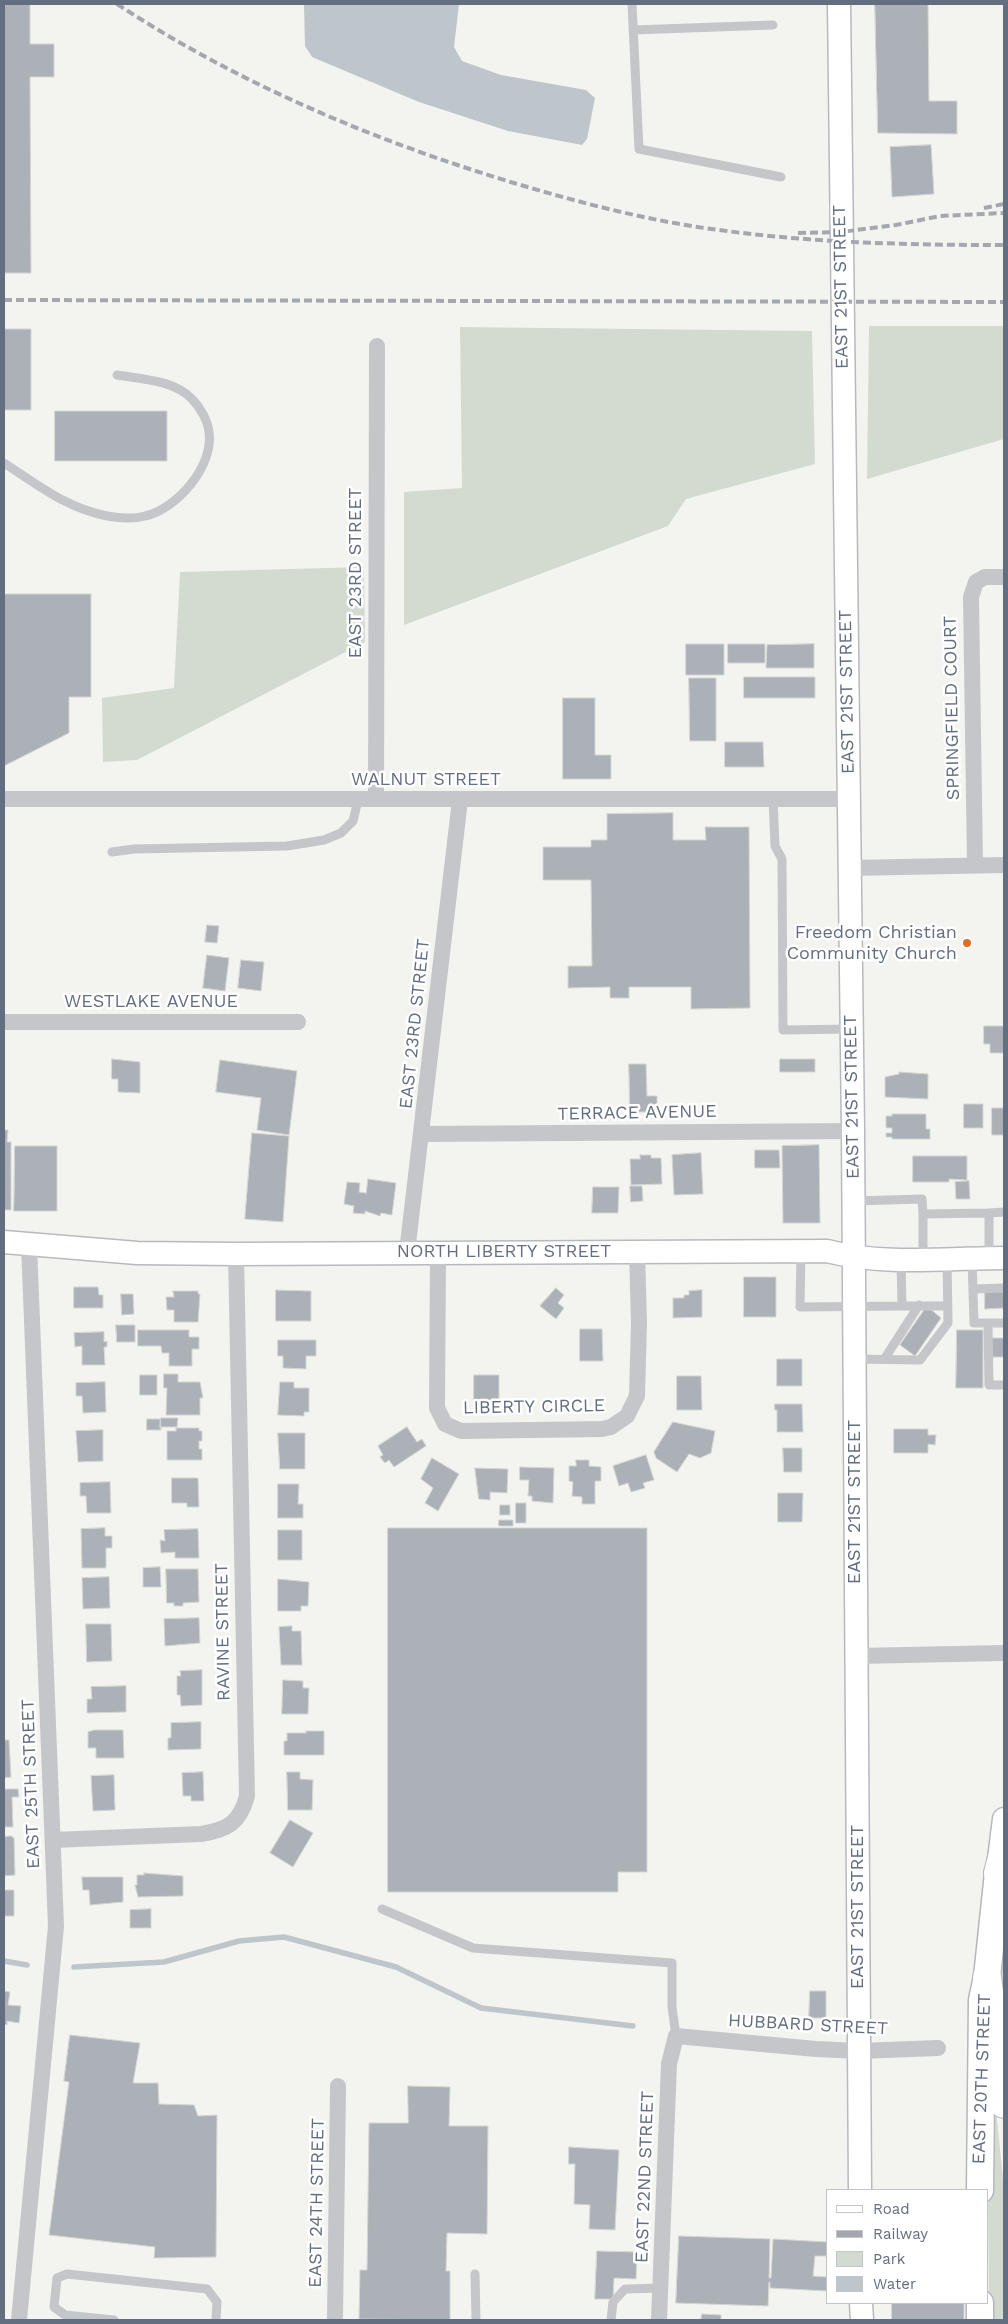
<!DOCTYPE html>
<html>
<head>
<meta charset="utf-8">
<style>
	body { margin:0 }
	#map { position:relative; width:1008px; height:2324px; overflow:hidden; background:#f3f4f0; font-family:"Work Sans",sans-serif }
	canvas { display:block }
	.frame { position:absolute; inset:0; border:5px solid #636e80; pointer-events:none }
	.legend { position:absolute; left:826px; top:2189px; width:162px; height:115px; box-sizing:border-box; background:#fff; border:1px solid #c1c5cc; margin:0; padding:6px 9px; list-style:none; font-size:15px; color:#636e80 }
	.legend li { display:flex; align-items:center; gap:10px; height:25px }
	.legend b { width:25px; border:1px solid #c1c5cc }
</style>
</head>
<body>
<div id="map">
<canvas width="1008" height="2324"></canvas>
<div class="frame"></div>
<ul class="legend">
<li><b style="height:6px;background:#fff"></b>Road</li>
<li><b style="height:6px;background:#a4a7ae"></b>Railway</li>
<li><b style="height:14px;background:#d3dbd1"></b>Park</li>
<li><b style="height:14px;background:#bec6cc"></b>Water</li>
</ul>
</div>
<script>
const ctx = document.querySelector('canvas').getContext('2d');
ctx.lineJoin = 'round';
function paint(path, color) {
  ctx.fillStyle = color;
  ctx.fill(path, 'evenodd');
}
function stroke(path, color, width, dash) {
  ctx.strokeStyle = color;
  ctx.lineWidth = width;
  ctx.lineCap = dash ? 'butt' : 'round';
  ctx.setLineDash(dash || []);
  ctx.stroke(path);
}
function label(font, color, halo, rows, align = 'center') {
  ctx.font = font + ' "Work Sans",sans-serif';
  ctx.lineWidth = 5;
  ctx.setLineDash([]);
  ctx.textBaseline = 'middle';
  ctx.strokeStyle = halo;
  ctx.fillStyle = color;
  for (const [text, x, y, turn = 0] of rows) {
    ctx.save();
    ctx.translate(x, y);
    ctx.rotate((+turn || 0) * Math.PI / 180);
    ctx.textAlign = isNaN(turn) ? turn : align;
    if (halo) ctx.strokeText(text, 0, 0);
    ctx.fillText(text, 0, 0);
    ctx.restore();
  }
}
paint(new Path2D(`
	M869,326H1004V439L867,479Z
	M460,327L812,331L815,464L686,499L668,526L404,625V492L462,488Z
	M364,567L365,642L137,760L103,762L102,698L174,688L180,572Z
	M1004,1896V2017L1000,1958Z
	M987,2058H991L1004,2190V2320H989Z`), '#d3dbd1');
paint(new Path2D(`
	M304,4H459L454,47L462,61L501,75L586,90L595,98L587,139L582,145L508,131L419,102L312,57L305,46Z`), '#bec6cc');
stroke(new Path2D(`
	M4,1961L27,1965
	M74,1967L164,1962L239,1941L284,1937L396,1967L481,2008L633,2026`), '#bec6cc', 5.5);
const building = new Path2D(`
	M4,4H30V44H54V77H30L31,273H4Z
	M875,4H928L929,101H957V134L878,133Z
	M931,145L934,194L892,197L890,147Z
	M4,329H31V410H4Z
	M55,411H167V461H55Z
	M4,594H91V697H69V733L4,766Z
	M686,644H724V675H686Z
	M728,644H765V663H728Z
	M814,644V668H766L767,645Z
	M744,677H815V698H744Z
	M689,678H716V741H690Z
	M563,698H595V755H611V779H563Z
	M725,742H763L764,767H725Z
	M673,813V840H706L705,827H749L750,1008L691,1009V987H629V998H610V987L568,988V966H592L591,880H543V847H591V840H607V814Z
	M207,925L219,926L217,943L205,942Z
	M207,955L229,958L225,991L203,988Z
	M241,960L264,962L261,991L238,988Z
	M984,1026H1004V1053H990V1044H984Z
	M112,1059L140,1062V1093L118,1092V1079H112Z
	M780,1059H815V1072H780Z
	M220,1060L297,1071L289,1135L257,1130L261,1098L216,1092Z
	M629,1064H646L647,1096H657V1112H630Z
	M899,1072L928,1074V1099L885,1097V1077L899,1074Z
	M964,1104H983V1128H964Z
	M992,1108H1004V1135H992Z
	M892,1114H926V1129H930V1139H892V1137H886V1133H892V1128H886V1116H892Z
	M4,1130H8L7,1142H11V1210H4Z
	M252,1133L289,1136L283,1222L245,1219Z
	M819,1145L820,1223H783L782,1146Z
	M15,1146H57V1211H14Z
	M755,1150H779L780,1168H755Z
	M701,1153L703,1194L674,1195L672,1155Z
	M640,1155H651V1158H661L662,1184L631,1185L630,1159H640Z
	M913,1156H967V1180L949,1179V1182H913Z
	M368,1179L396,1183L392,1215L381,1213L380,1216L365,1211V1214L353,1213L354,1206L344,1204L347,1182L360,1183L359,1192L366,1193Z
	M969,1181L970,1199H956L955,1182Z
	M630,1186H642L643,1201L631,1202Z
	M593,1187H619L618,1213H592Z
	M744,1277H776V1317H744Z
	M74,1287H98L99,1295H103V1308H74Z
	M556,1288L564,1295L558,1303L564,1308L556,1319L540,1306Z
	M276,1290L311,1291V1321H276Z
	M702,1290V1317L673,1318V1298H684V1295H689V1291Z
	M173,1291H198V1294H200L198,1322H174V1310H167L166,1297H174Z
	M985,1291H1004V1308L985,1309Z
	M121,1294H133L134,1314L122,1315Z
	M927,1306L941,1318L915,1356L900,1345Z
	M116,1325H135V1342H117Z
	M580,1329H602L603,1361H580Z
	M138,1330H189V1337H199V1349H192V1366H169V1353H162L161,1346H138Z
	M957,1330H983V1388H956Z
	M104,1332V1342L107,1341V1347H104L105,1365H82V1346L75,1347L74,1333Z
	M992,1338H1004V1357H992Z
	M278,1340H316V1356H306V1369L283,1368V1356H278Z
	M777,1359H802V1386H777Z
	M164,1374H178V1382H200L203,1398H200V1415H166L167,1388H164Z
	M140,1375H157V1395H140Z
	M474,1375H499V1409H474Z
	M677,1376H701L702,1410H677Z
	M105,1382L106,1412L83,1413L82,1396H76V1383Z
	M280,1382H294V1388H309V1412H304V1416L278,1415Z
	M775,1404H802L803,1432H777V1410H775Z
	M161,1418H178L177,1427H160Z
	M147,1419H160L161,1430H147Z
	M673,1422L715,1431L711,1453L700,1458L689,1454L677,1472L656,1458L654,1452Z
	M407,1427L417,1442L422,1439L426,1446L394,1467L389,1460L385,1463L380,1457L383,1455L378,1446Z
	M176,1428H199V1431H202V1441H199V1449H202V1460H167V1431H176Z
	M894,1429H928V1435H936L935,1445L928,1444V1453H894Z
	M103,1430V1461L78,1462L76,1431Z
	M278,1433H305V1469H280Z
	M783,1448H802V1472H784Z
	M646,1455L654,1480L643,1483L645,1488L631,1492L628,1483L619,1486L613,1466Z
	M432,1458L459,1474L438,1511L425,1503L433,1488L421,1479Z
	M576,1460H589V1466L601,1467V1481H595V1504H582V1497L572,1496L573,1482L569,1481V1466H576Z
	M520,1467L554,1468L553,1503L532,1501V1496H528L529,1480H520Z
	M475,1468L508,1469L507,1493L490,1492V1500L479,1499Z
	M172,1478H198L199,1507H187V1503H172Z
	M110,1482L111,1513H87L86,1496H80V1483Z
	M278,1484H299L298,1504H303V1518H278Z
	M778,1493H803L802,1522H778Z
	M516,1503H526V1523H516Z
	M500,1505H510V1515H500Z
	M499,1520H513V1526H499Z
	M105,1528V1536H112V1548H106V1568H82L81,1529Z
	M388,1528H647V1872H618V1892H388Z
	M198,1529L199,1558H175V1552L161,1553L160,1540L165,1541L164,1530Z
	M278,1530H302V1560H278Z
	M160,1567L161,1587H143V1568Z
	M166,1569H198L199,1602L183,1603V1606H174V1603H167Z
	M109,1577L110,1608L83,1609L82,1578Z
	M278,1579L309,1582L308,1606H301V1611H278Z
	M199,1618L200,1643L165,1646L164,1619Z
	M86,1624H111L112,1661L87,1662Z
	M292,1626V1631H301L302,1665H281L279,1627Z
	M202,1670V1705L181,1706L180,1695H177V1676H181L180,1671Z
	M283,1680L303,1681V1688H309L308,1714H282Z
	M126,1686V1712L87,1713V1699H92L91,1687Z
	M201,1722V1749L168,1750V1738H171V1723Z
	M95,1730H123L124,1758H96V1748H88V1732Z
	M306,1731H324V1755H284V1741H287V1733H306Z
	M4,1740H9L11,1777L4,1778Z
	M203,1772L204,1801H191V1796H183L182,1773Z
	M287,1772H300V1779L313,1780L312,1810H288Z
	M114,1775L115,1810L93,1811L91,1776Z
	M4,1789H18L19,1797H12L13,1827H4Z
	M290,1820L313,1833L293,1867L270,1853Z
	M11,1836L14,1838L15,1875L4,1876V1837Z
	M144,1873L183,1876V1896L138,1897L135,1885H137V1875H144Z
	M82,1877H123V1902L90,1905L89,1890H83Z
	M4,1890H14V1916H4Z
	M151,1909V1928H130V1910Z
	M4,1991L10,1992L8,2005L21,2006L19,2023L7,2021V2025L4,2024Z
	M810,1991H826V2018H809Z
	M70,2035L140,2043L133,2083H158L159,2104L194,2105L198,2116L217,2115L216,2257L154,2258L155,2247L49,2235L69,2082L64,2081Z
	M408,2086L450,2087L449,2126H488L487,2234L447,2233L446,2271H450V2320L359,2319L360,2270H367L369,2123H408Z
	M569,2147L619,2150L615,2230L589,2229L590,2205L574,2204L575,2164H569Z
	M679,2236L770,2239L769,2278H771L773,2239L827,2242V2256H815L813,2276L827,2277V2291L770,2288V2282H769L768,2306L676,2303Z
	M597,2251L637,2252L636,2279L614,2278L613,2299H595Z
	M892,2303H964V2320H892Z
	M702,2314L721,2315V2320H701Z`);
paint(building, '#acb1b7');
stroke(building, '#d4d5d3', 1);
const secondary = new Path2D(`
	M839,4L853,1131L860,2190
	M4,1242L137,1253L236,1254L827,1251C885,1266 945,1258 1004,1258
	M998,1867L1004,1819
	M861,2303L862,2320`);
const primary = new Path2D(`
	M980,2190L982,2000L987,1977L998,1873
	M980,2303V2320`);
const highway = new Path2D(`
	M998,1873L1004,1851
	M987,1977L1004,2104`);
stroke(secondary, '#b6b9be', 25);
stroke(primary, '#b4b7bb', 29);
stroke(highway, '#b4b6ba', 30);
stroke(new Path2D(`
	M632,4L639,149L781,177
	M633,30L773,25
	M4,463C38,485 66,508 107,516C118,518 134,519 145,516C177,509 214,466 209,432C208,421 200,407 192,399C174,380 141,379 117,375
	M773,799L775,846L782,859L783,1030L851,1029
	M112,852L134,849L287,846L324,840L341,833L353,821L358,800
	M854,1201L922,1199L923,1214L989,1213
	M923,1214V1259
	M801,1251L800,1307L902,1306L901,1260
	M989,1258V1213L1004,1212
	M972,1259L974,1323H988L989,1385H1004
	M973,1289L1004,1288
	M902,1306H948
	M988,1323H1004
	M885,1358L919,1305
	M854,1359L920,1360L948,1323L947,1259
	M382,1909L473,1948L672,1963V2007L676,2036
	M475,2274L476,2320
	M114,2320L65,2315L54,2307L57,2278L67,2274L207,2289L217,2302L216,2320
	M611,2320L613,2302L625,2289L660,2288`), '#c4c6ca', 9);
stroke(new Path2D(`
	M4,799H848
	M376,799L377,346
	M975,865L971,597L976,582L985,577H1004
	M849,868L1004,865
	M4,1022H298
	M422,1134L853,1131
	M407,1252L460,800
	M438,1252L437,1408L445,1424L461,1431L602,1429L611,1427L627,1416L637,1396L639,1323L637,1251
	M856,1656L1004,1653
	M53,1840L201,1834C227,1830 240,1823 247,1796L236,1254
	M19,2320L56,1926L29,1245
	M335,2320L338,2086
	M659,2320L669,2064L676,2036L816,2049L859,2051L938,2048`), '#c4c6ca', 16);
stroke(secondary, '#fff', 22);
stroke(primary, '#fff', 26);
stroke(highway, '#fff', 28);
stroke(new Path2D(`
	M117,4C239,84 375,141 514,183C581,203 649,221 719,230C814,243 909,245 1004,245
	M984,208L1004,204
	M798,233L841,232L896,225L940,216L1004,213
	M4,300L1004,302`), '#a4a7ae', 4, [8, 4]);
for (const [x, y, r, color] of [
	[967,943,5,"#de7025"]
]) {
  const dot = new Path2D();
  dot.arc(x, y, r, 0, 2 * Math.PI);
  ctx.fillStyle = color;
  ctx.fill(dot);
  stroke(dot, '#fff', 2);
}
label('18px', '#636e80', '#fff', [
	["EAST 21ST STREET",841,287,-91],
	["EAST 23RD STREET",356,573,-90],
	["EAST 21ST STREET",847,692,-91],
	["SPRINGFIELD COURT",952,708,-91],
	["WALNUT STREET",426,780],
	["WESTLAKE AVENUE",151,1002],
	["EAST 23RD STREET",415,1024,-84],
	["EAST 21ST STREET",852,1097,-91],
	["TERRACE AVENUE",637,1113,-1],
	["NORTH LIBERTY STREET",504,1252],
	["LIBERTY CIRCLE",534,1407,-1],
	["EAST 21ST STREET",855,1502,-90],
	["RAVINE STREET",223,1632,-91],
	["EAST 25TH STREET",31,1784,-92],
	["EAST 21ST STREET",858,1907,-90],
	["HUBBARD STREET",808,2025,3],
	["EAST 20TH STREET",982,2079,-88],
	["EAST 22ND STREET",645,2177,-88],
	["EAST 24TH STREET",317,2203,-89]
]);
label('18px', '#636e80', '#fff', [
	["Freedom Christian",957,933],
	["Community Church",957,954]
], 'right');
</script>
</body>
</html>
